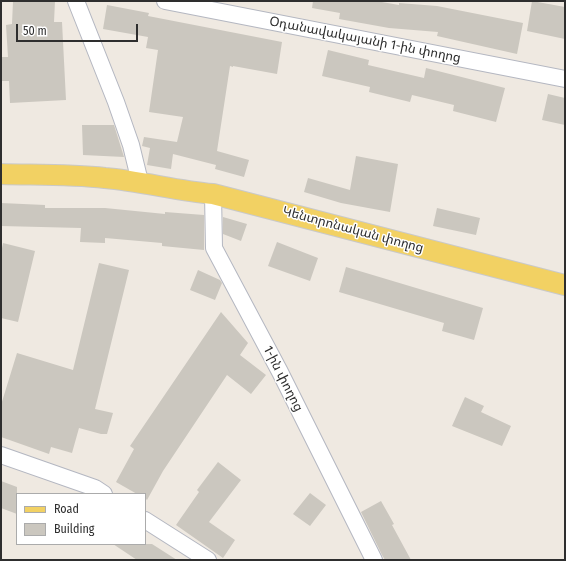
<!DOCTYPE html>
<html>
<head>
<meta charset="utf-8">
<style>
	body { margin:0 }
	#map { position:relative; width:566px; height:561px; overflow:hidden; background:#efe9e1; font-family:"Fira Sans Condensed",sans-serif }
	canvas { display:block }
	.frame { position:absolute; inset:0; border:2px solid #2e2e2e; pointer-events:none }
	.legend { position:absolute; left:16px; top:493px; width:130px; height:52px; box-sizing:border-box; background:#fff; border:1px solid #ababab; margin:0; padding:5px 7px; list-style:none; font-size:12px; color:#2e2e2e }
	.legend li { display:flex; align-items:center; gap:8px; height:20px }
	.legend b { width:20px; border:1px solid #ababab }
	.scale { position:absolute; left:16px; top:24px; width:122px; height:18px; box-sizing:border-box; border:2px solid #2e2e2e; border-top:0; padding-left:5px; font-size:12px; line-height:14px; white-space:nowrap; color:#2e2e2e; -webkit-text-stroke:3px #fff; paint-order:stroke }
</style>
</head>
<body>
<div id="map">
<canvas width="566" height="561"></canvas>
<div class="frame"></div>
<ul class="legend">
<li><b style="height:5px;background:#f2d163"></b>Road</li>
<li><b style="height:11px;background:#cbc7bf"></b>Building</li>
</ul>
<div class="scale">50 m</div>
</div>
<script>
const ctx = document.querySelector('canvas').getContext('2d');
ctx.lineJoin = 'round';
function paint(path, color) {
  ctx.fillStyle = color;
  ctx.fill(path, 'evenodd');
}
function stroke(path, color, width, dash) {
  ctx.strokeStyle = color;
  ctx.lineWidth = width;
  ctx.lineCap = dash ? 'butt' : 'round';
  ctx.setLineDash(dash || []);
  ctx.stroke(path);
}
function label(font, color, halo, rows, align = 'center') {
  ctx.font = font + ' "Fira Sans Condensed","Noto Sans Armenian",sans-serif';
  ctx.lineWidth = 3;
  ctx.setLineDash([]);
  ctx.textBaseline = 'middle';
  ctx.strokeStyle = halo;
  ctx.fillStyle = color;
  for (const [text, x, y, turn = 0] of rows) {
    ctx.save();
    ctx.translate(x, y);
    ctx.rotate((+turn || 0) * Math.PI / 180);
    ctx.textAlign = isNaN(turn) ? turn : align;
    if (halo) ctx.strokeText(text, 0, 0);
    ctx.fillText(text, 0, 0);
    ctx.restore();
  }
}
paint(new Path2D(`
	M13,1H55L54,22H62L66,100L10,103L9,81H1V57H8L6,25L12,24Z
	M313,1H376L399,5V3L437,6L523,23L517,54L437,36L438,32L389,28L339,19L340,13L312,8Z
	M532,1L565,7V39L527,31Z
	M107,5L149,13L148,16L282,42L277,74L233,66V67L230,66L217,151L249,160L244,177L215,169L216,165L173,154L171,169L147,165L150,148L142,146L144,137L177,142L183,117L149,112L158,50L146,48L148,37L103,29Z
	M328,50L369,60L368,65L424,78L426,68L505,88L496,122L453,111L454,105L412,95L410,102L369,92L370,87L322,76Z
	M548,94L565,98V125L542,120Z
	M82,125H114L124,157L83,155Z
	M356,156L398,164L390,212L341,203L304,192L308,178L350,190Z
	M1,203L45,205V208H105L165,214V212L204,215V250L162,246V243L105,238V243L80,242L81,228L1,226Z
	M437,208L480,218L476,235L433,226Z
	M223,217L247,224L241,241L223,234Z
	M277,242L318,258L310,281L268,266Z
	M3,243L35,251L18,322L1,318V253Z
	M99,263L129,270L95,409L113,413L107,434H101L79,428L72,453L51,447L49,454L1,437V405L17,353L73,370Z
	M346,267L483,308L474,340L442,331L444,323L339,292Z
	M198,270L220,280L222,283L215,300L190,290Z
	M221,312L248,343L240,355L266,375L251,394L227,375L163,471L147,500L145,498V494H137L116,482L134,449L130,446Z
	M465,397L484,406L481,412L511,426L502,446L452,426Z
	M218,462L241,480L209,522L235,540L223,558L176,525L199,492L197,490Z
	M1,481L17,487V514L1,508Z
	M310,493L326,505L310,526L293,514Z
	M381,501L394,524L392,525L411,560H385L382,555L361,512Z
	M113,544H152L177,560H137Z`), '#cbc7bf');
const minor = new Path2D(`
	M76,1L116,102L131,145L140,182
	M165,1L565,79
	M213,194L214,248L280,372L374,560
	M1,455L95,488L104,494
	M145,520L208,560`);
const major = new Path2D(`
	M1,174C35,175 70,174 105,178C141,181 177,191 213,194L565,285`);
stroke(minor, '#b4b7c1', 18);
stroke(major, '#c9c9c9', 22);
stroke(minor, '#fff', 16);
stroke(major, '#f2d163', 20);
label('13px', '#2e2e2e', '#fff', [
	["Օդանավակայանի 1-ին փողոց",365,40,11],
	["Կենտրոնական փողոց",353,230,15],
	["1-ին փողոց",283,379,63]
]);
</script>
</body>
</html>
